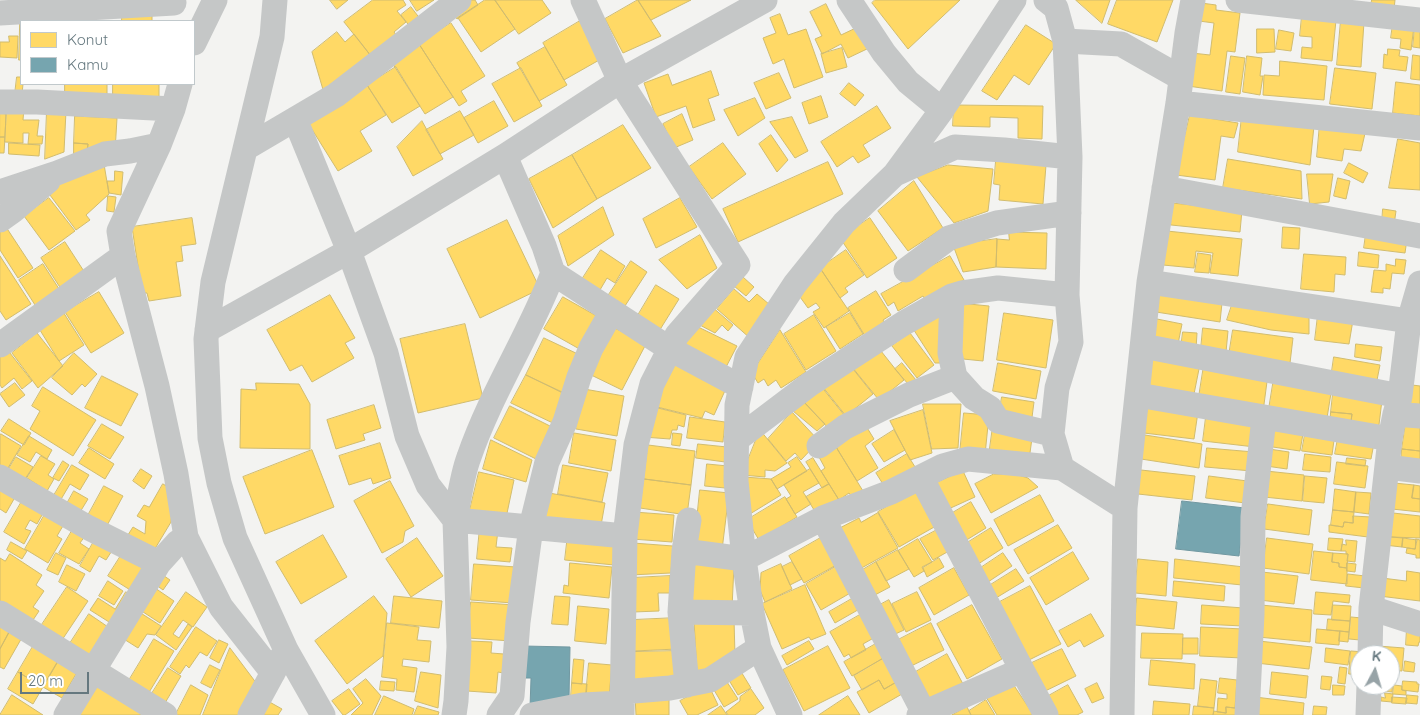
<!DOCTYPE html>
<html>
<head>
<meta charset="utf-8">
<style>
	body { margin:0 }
	#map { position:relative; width:1420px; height:715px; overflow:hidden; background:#f3f3f1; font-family:Quicksand,sans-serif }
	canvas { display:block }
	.legend { position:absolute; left:20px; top:20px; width:175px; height:65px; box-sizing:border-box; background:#fff; border:1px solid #c1c9cc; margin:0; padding:6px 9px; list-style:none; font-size:15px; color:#65787f }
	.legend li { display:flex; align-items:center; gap:10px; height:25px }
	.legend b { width:25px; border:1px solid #c1c9cc }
	.north { position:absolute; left:1350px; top:645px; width:50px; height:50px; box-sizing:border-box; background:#fff; border:1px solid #c1c9cc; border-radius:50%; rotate:6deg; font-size:14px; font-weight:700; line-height:20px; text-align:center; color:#65787f }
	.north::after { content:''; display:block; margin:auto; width:18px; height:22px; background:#97a3a7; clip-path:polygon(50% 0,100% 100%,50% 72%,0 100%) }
	.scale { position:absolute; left:20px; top:672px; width:69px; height:22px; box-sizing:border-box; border:2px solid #65787f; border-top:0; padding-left:6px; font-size:15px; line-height:18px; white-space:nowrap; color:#65787f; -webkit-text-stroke:4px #fff; paint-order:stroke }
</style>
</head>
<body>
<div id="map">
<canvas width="1420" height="715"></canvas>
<ul class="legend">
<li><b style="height:14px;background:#ffd966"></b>Konut</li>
<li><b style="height:14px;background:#76a5af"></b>Kamu</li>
</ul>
<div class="north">K</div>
<div class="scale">20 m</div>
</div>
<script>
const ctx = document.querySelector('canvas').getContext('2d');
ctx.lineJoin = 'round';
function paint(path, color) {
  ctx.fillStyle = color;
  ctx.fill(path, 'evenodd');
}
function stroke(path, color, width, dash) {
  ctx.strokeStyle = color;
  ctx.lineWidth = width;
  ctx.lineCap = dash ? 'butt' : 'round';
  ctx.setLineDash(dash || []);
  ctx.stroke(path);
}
const homes = new Path2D(`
	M330,0H348L337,9Z
	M373,0H403L406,5L397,11L406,22L394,32L397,36L371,56L344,22Z
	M410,0H434L417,11Z
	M462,0H475L478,5L457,19L450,8Z
	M485,0H495L515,29L481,52L458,18Z
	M495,0H542L551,13L519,34Z
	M638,0H691L651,20Z
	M638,0L661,36L623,53L605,19Z
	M875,0H960L908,49L872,3Z
	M1076,0H1110L1102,23Z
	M1117,0H1173L1157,42L1108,24Z
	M1372,0H1395L1394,9L1371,6Z
	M1201,3L1216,5V10L1240,13L1235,52L1227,51L1222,91L1188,86L1192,53L1210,55L1214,23L1199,21Z
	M826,4L841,35L858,27L869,48L848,58L841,44L822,54L815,39L822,36L810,12Z
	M411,7L421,20L411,28L401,15Z
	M122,11L152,12V21H122Z
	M780,14L788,35L806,29L823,77L794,88L784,59L773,64L763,38L776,33L770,18Z
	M1302,16L1336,20L1332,61L1301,58L1302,47L1312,48V37L1300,36Z
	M20,17L21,21V60H19Z
	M1341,20L1364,22L1361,67L1337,65Z
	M580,21L601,59L564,80L543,43Z
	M451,23L485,76L461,91L467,101L459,106L419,44Z
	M1393,24L1414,26L1411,50L1400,48L1401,39L1391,38Z
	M1026,25L1056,44L1029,85L1014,75L997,100L982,91Z
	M1415,27L1420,28V48L1413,47Z
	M1257,29H1274L1275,52L1257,53Z
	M1279,30L1294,33L1291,51L1276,49Z
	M337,32L345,42L354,34L371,56L324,93L312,52Z
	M9,36H18L17,58L0,57V42H9Z
	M419,44L453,97L425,114L391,61Z
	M545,47L567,85L539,101L517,63Z
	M842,48L847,67L826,73L821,54Z
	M1388,49L1400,50L1399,56L1408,57L1406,71L1383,68L1384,54L1387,55Z
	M1413,55L1420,56V80L1411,79Z
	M1231,56L1245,58L1240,94L1226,92Z
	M1247,56L1262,58L1260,76H1263L1260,95L1243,92Z
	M1280,61L1327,66L1324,100L1263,95L1264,75L1279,76Z
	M396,67L420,106L392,123L367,85Z
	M521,68L542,106L514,122L492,84Z
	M1335,68L1376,73L1372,109L1330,104Z
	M711,71L719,95L708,99L715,120L693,128L686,106L656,117L644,83L668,74L672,85Z
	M779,73L791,98L766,109L754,83Z
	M17,77H21V84H23L22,94H15Z
	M1396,82L1420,85V116L1393,113Z
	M849,83L864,95L855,106L840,94Z
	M65,84H107V104L65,102Z
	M113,84H159V98H113Z
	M367,85L386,115L360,131L372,151L338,171L308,123Z
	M821,96L828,117L809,124L802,103Z
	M755,98L765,118L738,136L724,110Z
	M494,101L508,126L478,143L464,118Z
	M954,105L1043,106L1042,139L1018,138V118L990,117V127L953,126Z
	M877,106L891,128L863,145L870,156L858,163L853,156L837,167L821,142Z
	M7,107L24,108L23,120H39L37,136H43L42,144H28L29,133H23V143L5,142Z
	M47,110L66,111L64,152L45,159Z
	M460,111L474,135L440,154L426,130Z
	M0,113L6,114L5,137H0Z
	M682,114L693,140L674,148L663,124Z
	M1190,115L1238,123L1234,138L1221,136L1215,180L1176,175Z
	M75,116L117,118L115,152L87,150L88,144L74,143Z
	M1242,116L1314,126L1310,165L1238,152Z
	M792,117L808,151L795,158L770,122Z
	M422,121L443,159L413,176L397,147Z
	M1320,123L1366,129L1361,151L1344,149L1342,161L1317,157Z
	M623,125L651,168L597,199L572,155Z
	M771,135L788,160L777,172L759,144Z
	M0,137H5L4,153H0Z
	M1398,139L1420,143V190L1389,188Z
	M9,143L40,145L39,156L9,154Z
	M74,143L88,144L87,157L74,156Z
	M723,143L746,174L712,199L689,167Z
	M572,155L597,199L553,228L529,179Z
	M103,158L109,194L86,215L90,220L76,230L44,187Z
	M1228,159L1301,171L1302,199L1223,188Z
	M996,161L1046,165L1043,204L999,200L1000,185L994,184Z
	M828,162L843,194L738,242L723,209Z
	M1349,163L1368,173L1363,183L1344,173Z
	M948,165L993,169L988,211L954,223L917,177Z
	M115,171L123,172L121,195L109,193L107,181H114Z
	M1307,174H1333L1329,202L1310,204Z
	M1338,178L1350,181L1346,199L1334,196Z
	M914,181L943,228L908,251L878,211Z
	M108,196L116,197L114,212L107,211Z
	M49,198L75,231L49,250L24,216Z
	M680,198L697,227L656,248L643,219Z
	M1172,203L1242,210L1240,232L1171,225Z
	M603,207L614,235L568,266L558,236Z
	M1383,209L1396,211L1394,225L1382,223Z
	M192,218L196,244L181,246L183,261L176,262L181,296L149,301L147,293H142L132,227Z
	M870,218L897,258L867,278L840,238Z
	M507,220L540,289L480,318L447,249Z
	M6,227L33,268L18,278L0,250V231Z
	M1283,227L1300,228L1299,249L1282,248Z
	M1367,227L1408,232L1405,253L1364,248Z
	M1167,231L1242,239L1238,276L1210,273L1213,253L1196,251L1194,268L1163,265Z
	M1009,232L1047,233L1046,269L996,267L997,239L1009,240Z
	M700,235L717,268L687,289L659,260Z
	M997,239L996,267L963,272L953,245Z
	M65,242L87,276L63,292L41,258Z
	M601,250L625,266L615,283L607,278L597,295L579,284Z
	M846,250L864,275L845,288L848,292L840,298L820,268Z
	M1359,252L1379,255L1378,268L1358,266Z
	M1198,253L1211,255L1209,273L1195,272Z
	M1304,254L1346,257L1345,275L1335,274L1334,292L1301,289Z
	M0,256L31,304L6,320L0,311Z
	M950,256L964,280L926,301L923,296L898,311L894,302L888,306L881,294Z
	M1396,259L1406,260L1404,274L1392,273L1390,289L1383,288V293L1371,292L1374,270L1386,271V264L1395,266Z
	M631,261L647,272L623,309L606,299Z
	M43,264L61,292L37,308L19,280Z
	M822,271L849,311L824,328L813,312L820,308L816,303L808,308L795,290Z
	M743,277L754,287L746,296L734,286Z
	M656,285L679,299L656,336L634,322Z
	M734,289L749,302L757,294L776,310L751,339L717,309Z
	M876,291L891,315L883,320L885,324L865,336L848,308Z
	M99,292L124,333L91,353L65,312Z
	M1160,292L1222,303L1220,322L1156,312Z
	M330,295L355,338L345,343L354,358L312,382L302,365L290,371L267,330Z
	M563,297L602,319L583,351L544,329Z
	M1233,302L1309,315V334L1271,330L1227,320Z
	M949,303L948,363H935L910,324Z
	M959,303L989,306L983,361L953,358Z
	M711,306L733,325L728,331L722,325L715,333L696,323Z
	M60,307L84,345L59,361L35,322Z
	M850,313L863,334L840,349L826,327Z
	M1004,313L1053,320L1046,368L997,360Z
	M814,315L836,351L806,370L784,334Z
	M1318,315L1353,320L1349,344L1315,340Z
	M1152,318L1182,324L1178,344L1149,338Z
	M465,324L483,398L418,413L400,339Z
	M694,325L737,346L725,369L680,346Z
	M611,326L646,344L622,390L587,373Z
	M1203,328L1228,331L1226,352L1201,349Z
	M780,330L806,372L781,388L776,380L768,386L764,379L758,383L752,373Z
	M1233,330L1293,338L1290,363L1229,355Z
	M1183,332L1197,333L1196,349L1181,348Z
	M37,333L63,366L38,388L12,353Z
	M910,333L934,365L917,378L892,346Z
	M544,338L580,355L562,392L526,375Z
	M1356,344L1382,347L1380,361L1355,357Z
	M877,346L904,380L887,394L883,405L852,367Z
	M6,348L32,381L22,389L14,378L2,388L0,385V353Z
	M74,353L97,374L85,387L82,384L72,395L52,378Z
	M1146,354L1200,364L1193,399L1140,389Z
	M1334,357L1380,365L1376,385L1331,378Z
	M673,360L728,384L714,415L705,411L702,418L653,406Z
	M902,363L916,380L909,385L895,369Z
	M998,363L1041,371L1036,399L993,391Z
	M849,364L873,394L846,416L822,386Z
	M1204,365L1268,374L1263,412L1198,403Z
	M526,375L571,397L557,425L511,403Z
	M102,376L138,394L121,426L85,408Z
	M1274,378L1332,387L1326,424L1268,415Z
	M15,383L25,395L9,407L0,394Z
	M256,383L299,384L310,404V449L240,448L241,389L256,390Z
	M820,385L845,416L830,430L803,401Z
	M1412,385L1420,386V410H1411Z
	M43,387L96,420L73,456L30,429L40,411L32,406Z
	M584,389L624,396L617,436L576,429Z
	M1333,394L1382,400L1378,433L1350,429L1352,414L1331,412Z
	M1002,397L1034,402L1031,425L998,420Z
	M803,401L825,424L817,431L793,411Z
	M923,404H961L958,448L932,449Z
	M374,405L381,428L363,434L365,440L336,449L327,420Z
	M510,406L556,429L540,461L494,438Z
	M650,406L686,415L684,427L678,425L677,430H672L670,439L643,437Z
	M1148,406L1198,412L1194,439L1144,433Z
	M923,410L932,453L910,460L890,421Z
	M792,412L819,441L801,460L795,453L786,461L768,439Z
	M1331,412L1352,414L1350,429L1330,428Z
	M964,413L989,415L985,455L960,453Z
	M690,417L725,422L723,442L687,438Z
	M1206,417L1258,423L1255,447L1203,441Z
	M9,419L31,433L24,445L1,431Z
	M1406,422L1420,423V451L1402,449Z
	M1269,423L1304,428L1300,451L1266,446Z
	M102,424L124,437L110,459L88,446Z
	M866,426L874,439L865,446L878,468L857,481L833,442Z
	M993,426L1033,431L1029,460L989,455Z
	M1306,429L1335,433L1332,455L1302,451Z
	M760,430L787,463L775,471L765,470V477L742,475Z
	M894,430L905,450L884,462L872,444Z
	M574,433L616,440L611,471L569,463Z
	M673,433L682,434L680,446L672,445Z
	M1339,433L1375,438L1371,459L1335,454Z
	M1,434L21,446L5,473L0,470V436Z
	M1145,435L1202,444L1199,468L1141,459Z
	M29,436L52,450L47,459L36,452L30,462L17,455Z
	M491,440L532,460L526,482L483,469Z
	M380,443L391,478L373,484L371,478L349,485L339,456Z
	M698,444L727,447L725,462L696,458Z
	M648,445L695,451L691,485L644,479Z
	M836,447L863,491L852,497L849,493L839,500L821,471L825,468L819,457Z
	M89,448L114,464L105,479L79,463Z
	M1207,448L1254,452L1252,471L1205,467Z
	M1269,449L1289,452L1287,469L1266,466Z
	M1402,449L1420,451V467L1401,465Z
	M312,450L334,507L265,534L243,477Z
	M907,454L920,475L886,489L876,473Z
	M1305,454L1331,457L1330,472L1303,470Z
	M41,456L55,464L48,475L54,479L47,491L27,478Z
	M16,457L33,467L23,482L7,472Z
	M797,457L807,471L777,489L771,479L791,467L788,463Z
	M813,458L829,484L822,488L806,462Z
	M1347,458L1366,460L1365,466L1346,464Z
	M63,461L69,465L59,481L53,478Z
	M1337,462L1368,466L1365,488L1334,484Z
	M707,464L728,466L725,488L705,486Z
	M72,465L89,475L80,490L70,484L60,501L53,497Z
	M563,465L608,473L602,502L558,494Z
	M141,469L152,476L144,489L133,481Z
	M810,469L819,483L803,492L811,504L795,514L786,499L791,496L784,485Z
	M1141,470L1195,476L1192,500L1138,494Z
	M963,471L975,497L944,511L932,485Z
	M1266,471L1304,475L1302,501L1264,497Z
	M479,472L514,480L506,518L470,510Z
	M994,474H1015L1028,478L1038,487L991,513L975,484Z
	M1209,476L1255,482L1253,504L1206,498Z
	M1305,476L1327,478L1324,503L1303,501Z
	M744,477L771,479L781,495L745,517Z
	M644,479L691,485L687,515L640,508Z
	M390,481L414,526L405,531L403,542L382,553L354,501Z
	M1394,483L1414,485L1412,498L1420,499V512L1392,509Z
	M163,484L175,491L171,522L150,557L124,541L133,527L145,534L146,521L137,516L144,505L149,507Z
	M829,484L839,500L816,513L806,497Z
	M0,485L18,492L6,513L0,509Z
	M1414,485L1420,486V499L1412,498Z
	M104,486L123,496L104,531L85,521Z
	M1335,489L1356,492L1354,512L1333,510Z
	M700,490L729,493L722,550L689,547L696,525Z
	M916,490L936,526L899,547L878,512Z
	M74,491L88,499L77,517L64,509Z
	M1356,492L1371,493L1369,514L1354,512Z
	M549,493L605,503L600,531L544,521Z
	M1040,495L1054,521L1008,546L994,520Z
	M25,496L46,508L37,524L30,520L25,529L31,531L24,544L4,532Z
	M785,497L797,517L759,540L747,520Z
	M971,502L986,528L960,544L944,518Z
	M1268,504L1312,510L1309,535L1264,529Z
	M48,509L67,519L57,536L62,539L48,563L25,549Z
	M1333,510L1354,512L1353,523L1344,522L1343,527L1331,525Z
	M634,512L674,515L672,542L632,539Z
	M878,513L898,548L856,571L834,531L859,518L861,522Z
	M1393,513L1420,516V538L1391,537Z
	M1353,516L1371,517L1368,537L1329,532V525L1343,527L1344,522L1353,523Z
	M1058,525L1072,548L1028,574L1014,550Z
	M480,527L498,530L496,547L512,548L510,562L477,559Z
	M991,528L1003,548L972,568L959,548Z
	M73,529L85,536L80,543L89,549L79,564L59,553Z
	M937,530L949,551L933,560L920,539Z
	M568,534L617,539L614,565L565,560Z
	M323,535L347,577L301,604L276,562Z
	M97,536L115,546L106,560L99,556L90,572L80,566Z
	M824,536L840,563L804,583L789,556Z
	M1391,537L1403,538L1402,547L1384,545Z
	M417,538L443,576L411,597L386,559Z
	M1267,538L1313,544L1309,574L1263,568Z
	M1329,538L1343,539L1341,551L1328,550Z
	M1403,538L1417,540L1415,549L1402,547Z
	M918,539L932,562L922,567L924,571L914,577L898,551Z
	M1416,539L1420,540V558H1416V555L1406,553L1407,548L1415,549Z
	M1346,540L1357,541L1355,562L1347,561L1348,554H1346V551H1341L1342,544L1346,545Z
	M11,542L27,551L22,559L7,550Z
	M633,543L673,546L671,573L630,575Z
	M898,550L909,569L886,581L876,562Z
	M1314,551L1333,553L1332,562L1339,563V567L1347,568V584L1311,580Z
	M1073,552L1089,579L1046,605L1030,578Z
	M56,553L66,558L58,575L47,570Z
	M1003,553L1012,566L982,586L973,573Z
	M1333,553L1348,554L1347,568L1339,567V563L1332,562Z
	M10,554L42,575L36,585L44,591L33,607L39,611L31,623L0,606V558L5,561Z
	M122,554L149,571L135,593L108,576Z
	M939,558L944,567L927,577L923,568Z
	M1138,559L1168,562L1166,596L1135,593Z
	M1175,559L1244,567L1242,585L1174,578Z
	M691,562L734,565L732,608L689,605Z
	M792,562L802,579L790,585L782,567Z
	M876,562L890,587L873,596L859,572Z
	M570,563L612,567L609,598L563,593L564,585L568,586Z
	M1347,563L1356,564L1355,572L1347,571Z
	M474,564L516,567L513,603L471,600Z
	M781,564L792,589L765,602L760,590L761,573Z
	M67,565L85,574L76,591L59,582Z
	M837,566L852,592L821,610L806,584Z
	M954,568L969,595L934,615L919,588Z
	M1016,569L1024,581L991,601L984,589Z
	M157,571L170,580L163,590L151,581Z
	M1407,571L1420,573V601L1379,596L1382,578L1406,581Z
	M1262,572L1298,576L1294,604L1259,600Z
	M1348,574L1365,576L1364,588L1346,586Z
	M670,576V593H658L659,611L633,612L632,578Z
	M108,581L123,591L114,605L99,596Z
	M1174,581L1225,586L1224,601L1173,596Z
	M805,585L826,634L811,640L809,637L782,649L762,604Z
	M152,586L174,601L160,623L137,608Z
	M1030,586L1061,644L1023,663L992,606Z
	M67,587L88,601L60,643L39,629Z
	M126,592L135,598L117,627L90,610L98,598L115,609Z
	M186,592L207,607L193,627L183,620L173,634L179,638L188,624L192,627L176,650L156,635Z
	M917,592L931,620L906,632L892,604Z
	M1316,592L1350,595L1349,603L1333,601L1331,615L1314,614Z
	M374,596L387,613L383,656L347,684L315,641Z
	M394,596L442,601L439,628L391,623Z
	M555,596L570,597L568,625L552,624Z
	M857,596L863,607L835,623L829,612Z
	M1137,598L1177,602L1174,629L1135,625Z
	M889,600L904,630L891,636L876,607Z
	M471,602L514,605L511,641L468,638Z
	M972,605L1002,659L967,679L937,624Z
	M1202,605L1244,608L1243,626L1201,624Z
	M1261,605L1312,610L1310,642L1258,637Z
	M1333,605L1351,606L1350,621L1332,620Z
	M578,606L609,609L606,644L575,641Z
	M136,610L161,626L155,635L147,634L138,648L119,636Z
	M865,612L879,635L863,644L866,650L851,658L849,654L844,657L830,632Z
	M89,614L114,631L92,664L67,648Z
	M1091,614L1104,636L1084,647L1080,640L1068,647L1059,631Z
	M1351,617L1362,618L1360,640L1349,639Z
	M676,618L677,649L634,651L633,620Z
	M734,619L735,656L697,673L694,621Z
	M1328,619L1350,621L1349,632L1327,630Z
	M0,620L12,627L0,649Z
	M387,623L419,627L417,640L431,641L429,662L403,659L402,666L417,668L414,692L396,690L397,679L382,677Z
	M931,623L944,650L909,667L896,641Z
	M12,627L24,634L4,669L0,667V649Z
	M196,627L217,641L207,656L200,652L189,668L186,665L180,674L170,667Z
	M1201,627L1243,629L1242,658L1200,656Z
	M1407,628L1420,630V642H1419L1418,646L1406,645Z
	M1317,629L1340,631L1339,645L1316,643Z
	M1340,631L1349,632L1348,642L1339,641Z
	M1142,633L1183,634L1182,659L1141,658Z
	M1183,638H1198V654H1183Z
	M154,639L174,651L148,694L128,682Z
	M219,640L228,644L219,663L210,658Z
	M470,641L492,642L491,653L504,654L503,673L498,672L496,693L467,691Z
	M809,641L814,649L787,665L782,656Z
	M881,641L889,655L852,676L844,662Z
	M1259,641L1312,647L1309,669L1256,663Z
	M35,643L60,658L43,687L18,672Z
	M828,646L850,688L804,711L783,670Z
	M1378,646L1404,648L1402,671L1390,670V655H1377Z
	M230,648L257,684L241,715H203Z
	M1326,648L1350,651L1348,665L1325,662Z
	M1062,649L1076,676L1037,695L1023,667Z
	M676,651L677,682L632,684L631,652Z
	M1351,651L1365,652L1360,655V675L1349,674Z
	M947,654L963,684L929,703L912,674Z
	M889,655L902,679L884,689L879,680L862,690L854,676Z
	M60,658L79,669L62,698L43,687Z
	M574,659L584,660L582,684L572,683Z
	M1151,660L1195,664L1194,689L1149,685Z
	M1405,661L1415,663L1414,672L1404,671Z
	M589,663L612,665L609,697L586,695Z
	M210,665L220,670L211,688L201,683Z
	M1340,667L1347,668L1345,684L1338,683Z
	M168,668L181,676L165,703L151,695Z
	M740,670L751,688L738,695L727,677Z
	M18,672L43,687L33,704L8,689Z
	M421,672L441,675L438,708L415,701Z
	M1272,672L1308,676L1306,698L1270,694Z
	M1322,676L1332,677L1330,690L1321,689Z
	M96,678L144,709L140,715H72Z
	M1220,678L1237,680L1235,708L1226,707V713L1217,712L1218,698L1227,699V694L1218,693Z
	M366,679L381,696L372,715H351L363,703L353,689Z
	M902,679L909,690L869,713L857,692L879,680L884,689Z
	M1201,679L1217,681L1214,708L1198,706Z
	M1390,679L1393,680L1392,692L1376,690V685H1390Z
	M381,681L395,682L394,691L380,690Z
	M1011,681L1033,714L1031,715H997L986,697Z
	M1403,681L1417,682V684H1419L1418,692L1402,690Z
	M727,682L738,699L724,707L714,690Z
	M572,683L587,684L586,699L571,697Z
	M1097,683L1104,698L1092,703L1085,689Z
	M191,685L208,695L200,715H177L176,714Z
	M1068,685L1083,712L1077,715H1052L1043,699Z
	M1333,685L1345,686L1344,695H1333Z
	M1394,685L1402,686V690L1406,691V695L1393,694Z
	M709,686L718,705L697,715H688L680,701Z
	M349,689L360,704L345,715H343L332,701Z
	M751,689L764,708L755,715H728L726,712L740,701V697Z
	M1385,693L1393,694L1392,702L1381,701V697L1385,698Z
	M669,694V715H636L635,695Z
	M12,695L43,715H0Z
	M1407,695L1418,696L1417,704L1406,703Z
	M384,696L414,709L412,715H375Z
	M848,696L860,715H819Z
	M1255,697L1304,703L1303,715H1253Z
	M1392,697L1407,698L1406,704L1392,703Z
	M266,700L282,709L278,715H257Z
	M986,700L995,715H971L969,711Z
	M1154,701L1190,704L1189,715H1153Z
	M418,706L439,712L438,715H414Z
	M721,706L727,715H708Z
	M1194,706L1214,708L1213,715H1193Z
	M1314,706L1327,707L1326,715H1313Z
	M967,707L971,715H952Z
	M1226,707L1235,708L1242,715H1213L1214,711L1226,713Z`);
paint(homes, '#ffd966');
stroke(homes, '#d1bc6e', 1);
const public = new Path2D(`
	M1182,501L1245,508L1239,556L1176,549Z
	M523,646L570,647L569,698L530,708L531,678H523Z`);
paint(public, '#76a5af');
stroke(public, '#7198a1', 1);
stroke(new Path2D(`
	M275,0L272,37L213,282L206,339L210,438L219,483L235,538L286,650L323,715
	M583,0L620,81L738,265L677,335L652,384L636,445L625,536L622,715
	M849,0L884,53L908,82L942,110
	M1046,0L1056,8L1065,41L1070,157L1067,295L1071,342L1057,388L1052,434L1062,468L1125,508
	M1238,0L1420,20
	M0,13L174,3
	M1065,41L1121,44L1181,78
	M194,43L215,0
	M180,84L173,109L159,145L119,231L123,256L157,386L176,474L186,537
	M0,102H37L173,109
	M1178,103L1420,128
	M295,119L349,251L386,353L407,436L428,485L455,520C459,500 462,475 469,457C491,393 529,336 553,273L544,246L505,156
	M246,148L336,95L459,0
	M895,174L955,147L1004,150L1070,157
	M1164,188L1420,236
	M0,192L57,173L105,154L130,151L159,145
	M0,220L14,210L48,181
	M906,270L949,238L997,223L1069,213
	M553,273L670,349L741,387
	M1149,282L1409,321L1420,322
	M952,296L950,353L955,377L974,398L990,408L998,421L1052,434
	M207,330L349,251L505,156L620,81L765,0
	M0,345L123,256
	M1143,346L1400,396
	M1138,395L1390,439
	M1395,414L1420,416
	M736,440L810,384L904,323L952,296L962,293L998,288L1067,295
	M819,446L845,427L909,395L955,377
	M1387,467L1420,471
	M0,477L89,528L159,563
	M921,477L1022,670L1046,715
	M823,518L925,715
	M684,551L744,559L823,518L891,492L943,466L968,459L1062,468
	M1371,608L1420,624
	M680,612L752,613
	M0,613L165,715
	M1370,655L1371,608L1390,439L1395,414L1400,396L1409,321L1420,283
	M687,685L680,612L684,551L689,520
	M622,692L670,688L710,680L759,648
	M66,715L159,563L178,542L186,537L221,607L273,673
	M250,715L281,658
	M454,715L456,701L459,647L455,520L625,536
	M499,715L512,696L518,622L531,527L547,462L565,422L579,377L591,348L612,311
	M532,715L583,705L622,703
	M790,715L759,648L752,613L744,559L736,481L737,405L747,357L795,284L844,223L895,174L942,110L1014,0
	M919,715L1022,670
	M1122,715L1125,508L1149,282L1178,103L1187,33L1193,0
	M1247,715L1252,614L1253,517L1264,418
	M1368,715L1369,685`), '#c5c7c7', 25);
</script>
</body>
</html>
